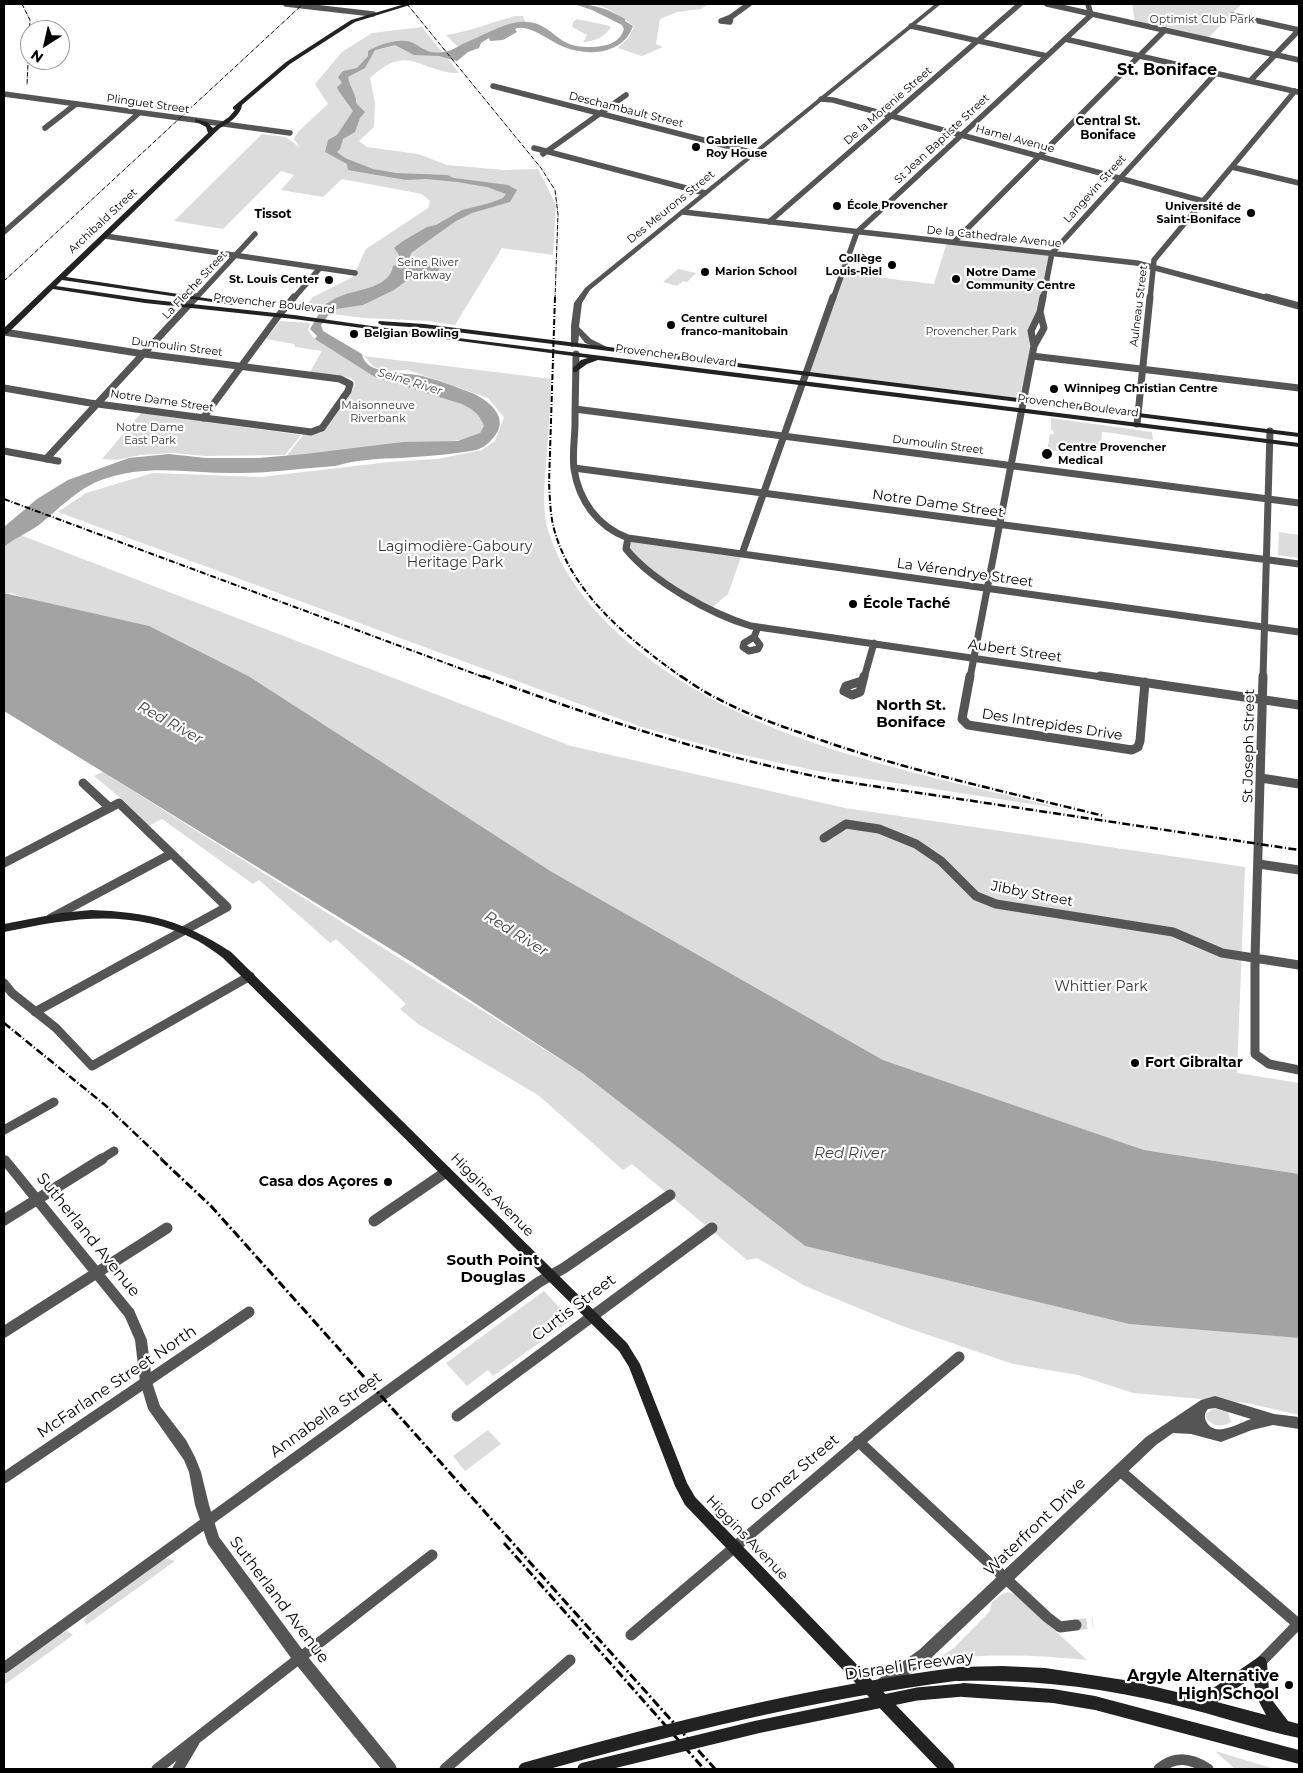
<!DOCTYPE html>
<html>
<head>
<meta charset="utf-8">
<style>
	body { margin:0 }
	#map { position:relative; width:1303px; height:1773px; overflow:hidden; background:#fff; font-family:Montserrat,sans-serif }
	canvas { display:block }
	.frame { position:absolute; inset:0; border:5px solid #000; pointer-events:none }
	.north { position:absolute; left:20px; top:20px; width:50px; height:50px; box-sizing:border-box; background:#fff; border:1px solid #999; border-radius:50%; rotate:215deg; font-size:14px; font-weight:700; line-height:20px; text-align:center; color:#000 }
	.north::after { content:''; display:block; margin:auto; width:18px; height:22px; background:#000; clip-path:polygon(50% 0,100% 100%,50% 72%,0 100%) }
</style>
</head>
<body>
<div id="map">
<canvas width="1303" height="1773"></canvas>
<div class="frame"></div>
<div class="north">N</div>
</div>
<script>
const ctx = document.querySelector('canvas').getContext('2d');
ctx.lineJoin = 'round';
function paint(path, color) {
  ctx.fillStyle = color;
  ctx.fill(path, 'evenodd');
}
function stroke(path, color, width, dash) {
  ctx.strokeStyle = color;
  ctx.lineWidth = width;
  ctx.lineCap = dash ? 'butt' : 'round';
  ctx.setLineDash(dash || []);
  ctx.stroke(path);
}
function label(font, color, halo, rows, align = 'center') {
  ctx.font = font + ' Montserrat,sans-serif';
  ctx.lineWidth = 4.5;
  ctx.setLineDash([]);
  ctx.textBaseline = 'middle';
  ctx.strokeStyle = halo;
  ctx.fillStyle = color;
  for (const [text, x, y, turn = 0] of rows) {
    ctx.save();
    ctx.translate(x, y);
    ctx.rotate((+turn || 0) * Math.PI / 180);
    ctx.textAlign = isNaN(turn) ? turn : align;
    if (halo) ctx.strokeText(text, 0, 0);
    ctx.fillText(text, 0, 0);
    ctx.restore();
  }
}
paint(new Path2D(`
	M594,4H709L701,9L677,12L660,19L656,44L663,47L642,56L618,48L629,37L634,26L609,9Z
	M1132,4H1242L1207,39L1135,22Z
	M515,16H523L525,22L458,47L446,35C469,32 492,22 515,16Z
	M577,19L606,25L611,27C604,38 595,41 583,42L587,35L572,27L573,22Z
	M422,27C434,43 447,57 459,73C420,73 409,41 370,78L375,103L374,127L359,141L367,147L418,154L447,165L504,170L538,169L556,205L553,255L502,248L455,325L428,321L365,318L297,310L295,306L308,303L313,297L353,277L366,249L428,208L430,201L422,194L342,179L323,197L281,190L294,175L281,171L223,229L174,221L262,134L286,137L300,148L294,139L298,132L328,104L315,84L342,52L372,33Z
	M947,242L1052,253L1034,321V346L1023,399L805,373L842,273L934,284Z
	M678,269L696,273L687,282L683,281L677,286L663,282Z
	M280,321L310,323L308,330L313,337L378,376L461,401L483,415L486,428L472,439L285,458L303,435L320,433L325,430L355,386V382L351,378L310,372L322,351L295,347L294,344L266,339Z
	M364,356L552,379C550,403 549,427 547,452C545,481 540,510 551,539C565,578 592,610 622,637C743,744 912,771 1064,809L817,771L725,751L639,726L58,512L86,493L153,473L261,477L389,462L437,459L482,450L495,441L504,417L488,398L408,370L389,371L374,367Z
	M141,413L301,435L285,455L204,456L174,453L141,455L116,460L102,459Z
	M1051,418L1152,432L1153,440L1113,433L1102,432L1101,445H1097L1095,450L1070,447L1068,452L1047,450L1050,434H1053L1054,432L1051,429Z
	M1279,532L1299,535V558L1278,555Z
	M15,533L571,746L845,808L1245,867L1237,1073L1299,1083V1174L1144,1150L883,1060L552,872L250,677L11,593H4V540Z
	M628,538L742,554L728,594L710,609L651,572L626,546Z
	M103,772L582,1073L805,1246L1129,1324L1299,1338V1415L1247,1403L1133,1393L1078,1375L1013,1364L902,1326L805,1286L757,1258L747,1260L632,1164L623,1170L538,1095L418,1024L400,1009L406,1004L336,939L330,943L259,880L253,884L162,819L149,826L124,801L94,776Z
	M544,1291L571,1320L493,1376L488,1370L467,1386L446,1363Z
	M1214,1408L1228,1412L1231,1422C1222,1428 1211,1426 1206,1417V1414Z
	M488,1430L501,1444L465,1471L453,1456Z
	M166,1558L175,1561L86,1625L84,1620L88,1614Z
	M1008,1592L1016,1595L1087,1660C1047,1656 1008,1654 967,1657C956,1657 949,1655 937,1659L954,1648L990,1611L992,1602L1002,1594Z
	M67,1631L73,1635L4,1685V1675L60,1634Z
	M1215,1751L1275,1769H1235Z`), '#dcdcdc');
paint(new Path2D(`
	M574,4C594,4 608,9 625,19V21L633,26C624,54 588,57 564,47C550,42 529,23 515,29L517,32L503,40L490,41L489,38L481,43L479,48L468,52L457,61L439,56L414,55L395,45L375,50L365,68L348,77C349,86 357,95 356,103L365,112L360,118L355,132L343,139L340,149L337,152L345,158L373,169L396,173L447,175L454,178L508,185L517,190L510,202L472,213L456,221L411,253L409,260L413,264L446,266L439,269L438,273L414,275L394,290L363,305L336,309L330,313L321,325L323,331L362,354C365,376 406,372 422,376C438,380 456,387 472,393C490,401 511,419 493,438C486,446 482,449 471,451C452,454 433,456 414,457C388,459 361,458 335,466C303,468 272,473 240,473C194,474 150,463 104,479C78,488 60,508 39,525C28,533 14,538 4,547V527L37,499L68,480L129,458L169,454L206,458H259L305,454L403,442L458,441L480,433L484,426C479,414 474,410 462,404L375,377L315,339L317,336L310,329L320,312V308C326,304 333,299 341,296C358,289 390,288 393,266L399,263V255L394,248L403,241L427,227L436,225L462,210L490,203L503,198L506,194L487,187L457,182L426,179L406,180L348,170L347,164L325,152L328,140L337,135L353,111L338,90L337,87L342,83L338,77L343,71L357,68L368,56V51C379,44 403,36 415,44C425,50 429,54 443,52C453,51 459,45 467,42C485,35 508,20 528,22C545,23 553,36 567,43C580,49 609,49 619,38C621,36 623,32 624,29L622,25L592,10Z
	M4,593L149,626L250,677L552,872L883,1060L1144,1150L1299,1174V1338L1129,1324L805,1246L582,1073L410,961L4,711Z`), '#a3a3a3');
stroke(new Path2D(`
	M1076,1625L1093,1623`), '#d9d9d9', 11, [11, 5.5]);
stroke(new Path2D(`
	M286,4L373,14
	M1047,4L1299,60
	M1232,15L1299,30
	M731,17L730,22L721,21Z
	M731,17L749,4
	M911,26L1047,56
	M1065,39L1298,92
	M1250,81L1299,30
	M493,86L754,153
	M4,94L290,133
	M821,99L833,100L1203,201
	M45,128L76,104
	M534,148L705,193
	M543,154L626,95
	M1232,167L1299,183
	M683,212L1137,263L1271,299
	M769,222L1020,4
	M4,232L139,113
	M105,236L355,273
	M954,242L1165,30
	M195,299L255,234
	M293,299L320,268
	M833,299L857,232L1091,15L1088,4
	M1043,299L1052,253L1216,73
	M1150,299L1154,260L1295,91`), '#555', 5.5);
stroke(new Path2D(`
	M1266,297L1299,306
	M4,332L144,354L340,379L350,384L348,391L322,428L311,432L90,403L4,388
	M1034,346L1031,331L1040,312L1043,297
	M576,354C576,377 575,400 575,423C575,438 572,454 574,469C579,501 598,527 628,538L626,549C653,582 711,614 751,626L1109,678
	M1032,356L1299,388
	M575,409L1299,503
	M203,418L279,315L294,297
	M1137,424L1150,297
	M4,451L58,461
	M46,459L196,297
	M574,468L1299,564
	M628,538L1299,632
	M742,554L833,297
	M754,637L760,645L758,649L749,651L743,647L744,643Z
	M754,637L758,627
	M864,678L874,643
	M970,678L1034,346L1044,328L1040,312
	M1263,678L1270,431`), '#555', 7);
stroke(new Path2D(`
	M970,676L962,719L968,725L1132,750L1138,747L1140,741L1145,682
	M1100,676L1299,705
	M1263,676L1255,958V1054L1269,1064L1299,1070
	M862,681L846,686L844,691L852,695L860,692L864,676
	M1261,778L1299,784
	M83,783L110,808
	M824,838L846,824L879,829L916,844L941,861L976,896L996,904L1173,932L1222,953L1299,965
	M4,863L119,803L227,907L35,1012
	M1259,864L1299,870
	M51,918L171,854
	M4,983L12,993L56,1028L92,1066L250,976
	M4,1130L54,1102
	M100,1160L114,1151`), '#555', 9);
stroke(new Path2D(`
	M4,1220L102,1159
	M374,1221L446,1172
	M4,1332L167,1228
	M457,1416L712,1228
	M858,1441L1047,1617L1060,1627L1076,1625
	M1119,1470L1298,1624
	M4,1478L249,1312
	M631,1635L959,1357
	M1260,1663L1299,1623
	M4,1668L539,1282L564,1268L670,1195
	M157,1769L432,1555
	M178,1769L194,1742
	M445,1769L570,1660
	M1159,1769C1175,1755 1191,1758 1208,1769`), '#555', 11);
paint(new Path2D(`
	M935,4H941L590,290L582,303L579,327L591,339L609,348L605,350L585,343L579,335L578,345L571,347V326L574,303L585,288Z
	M4,1155L8,1156L134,1310L147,1340L152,1382L160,1406L186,1440L195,1457L201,1472L209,1505L219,1537L304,1652L395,1764L397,1769H381L294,1662L208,1544L195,1505L189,1472L184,1460L148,1409L140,1382L135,1340L125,1317L4,1167Z
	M1215,1396L1274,1414L1299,1417V1429L1273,1425L1252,1430L1221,1442L1191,1434L1173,1433L1156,1445L929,1660L887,1690L882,1692L877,1690L875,1685L877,1680L919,1650L1146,1437L1201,1400ZM1215,1408L1251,1419C1238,1423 1215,1439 1206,1421C1204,1416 1205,1412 1208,1409Z`), '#555');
paint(new Path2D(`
	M405,4H413L355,22L290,64L242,105C241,115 229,123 220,128L66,277L231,302L235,304L233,305L62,280L56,286L145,299L294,315L442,336L1299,443V447L598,360L587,364L576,372H573V368L581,360L588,358L294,319L145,303L53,289L7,334H4V328L208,133L206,127L195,121V119L207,122L213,128L229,117L235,110L233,109V107L286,62L351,20Z
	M379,321L424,324L1299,433V437L424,328L382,325L378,323Z
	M91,910C148,912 182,920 231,952L627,1343L640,1364L687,1483L695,1497L953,1764L955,1769H938L685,1505L675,1486L629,1367L619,1351L223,958C215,952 207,946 198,941C133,907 71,918 4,932V924L61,913Z
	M1260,1656L1265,1658L1267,1663L1269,1691L1272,1700L1288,1721L1299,1724V1738C1257,1729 1216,1715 1174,1705C1100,1687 1033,1679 958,1681L953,1679L951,1674L953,1669L958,1667L1002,1666L1045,1668L1131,1681L1185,1694L1212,1689ZM1253,1677L1257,1698L1266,1715L1217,1702Z
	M963,1683L1053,1689L1095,1696L1299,1750V1764L1095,1710L1053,1703L963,1697L958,1695L956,1690L958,1685Z`), '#222');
stroke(new Path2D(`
	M22,4L30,20L27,85
	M407,4L541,168L555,190L558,214L555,299
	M4,281L303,4`), '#000', 1, [4.5, 1, 0.5, 1]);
stroke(new Path2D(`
	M555,297L549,483C550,498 550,514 554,529C572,595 630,640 683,678
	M4,499L486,678`), '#000', 2, [6, 2, 1, 2]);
stroke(new Path2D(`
	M483,676C598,719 713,756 833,780L1299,850
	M681,676C716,702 760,719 801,733C899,769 1003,791 1104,816
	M4,1023L105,1105L163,1160`), '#000', 2.5, [8, 2.5, 1, 2.5]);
stroke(new Path2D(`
	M161,1159L211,1206L715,1769
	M504,1543L704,1769`), '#000', 3, [9, 3, 2, 3]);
stroke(new Path2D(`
	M525,1769C667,1729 812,1693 958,1674
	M584,1769L757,1727L917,1694L963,1690`), '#222', 13);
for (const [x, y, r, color] of [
	[696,147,5,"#000"],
	[837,206,5,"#000"],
	[1251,213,5,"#000"],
	[892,265,5,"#000"],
	[705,272,5,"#000"],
	[956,279,5,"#000"],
	[329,280,5,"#000"],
	[671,325,5,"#000"],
	[354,334,5,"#000"],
	[1054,389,5,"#000"],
	[1047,454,6,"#000"],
	[853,604,5,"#000"],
	[1135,1063,5,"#000"],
	[388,1182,5,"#000"],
	[1289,1685,5,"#000"]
]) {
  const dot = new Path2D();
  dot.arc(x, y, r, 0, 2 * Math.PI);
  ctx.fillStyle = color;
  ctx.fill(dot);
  stroke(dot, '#fff', 2);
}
label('11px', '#333', '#fff', [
	["Optimist Club Park",1202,20],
	["Seine River",428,263],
	["Parkway",428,276],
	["Provencher Park",971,332],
	["Maisonneuve",378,406],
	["Riverbank",378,419],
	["Notre Dame",150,428],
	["East Park",150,441]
]);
label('11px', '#000', '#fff', [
	["Plinguet Street",148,104,8],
	["De la Morenie Street",888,106,-41],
	["Deschambault Street",626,110,14],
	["St Jean Baptiste Street",942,139,-43],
	["Hamel Avenue",1015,139,15],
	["Langevin Street",1095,189,-48],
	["Des Meurons Street",671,207,-39],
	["Archibald Street",103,221,-43],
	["De la Cathedrale Avenue",994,237,6],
	["La Fleche Street",195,285,-47],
	["Provencher Boulevard",274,304,6],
	["Aulneau Street",1139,306,-83],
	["Dumoulin Street",177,347,7],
	["Provencher Boulevard",676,356,7],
	["Notre Dame Street",162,401,8],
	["Provencher Boulevard",1078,406,7],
	["Dumoulin Street",938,445,7]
]);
label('bold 11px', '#000', '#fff', [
	["Gabrielle",706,141],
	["Roy House",706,154],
	["École Provencher",847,206],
	["Université de",1241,207,"right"],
	["Saint-Boniface",1241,220,"right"],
	["Collège",882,259,"right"],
	["Louis-Riel",882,272,"right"],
	["Marion School",715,272],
	["Notre Dame",966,273],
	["Community Centre",966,286],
	["St. Louis Center",319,280,"right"],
	["Centre culturel",681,319],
	["franco-manitobain",681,332],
	["Belgian Bowling",364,334],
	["Winnipeg Christian Centre",1064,389],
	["Centre Provencher",1058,448],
	["Medical",1058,461]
], 'left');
label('bold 12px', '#000', '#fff', [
	["Central St.",1108,121],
	["Boniface",1108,135],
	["Tissot",273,214]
]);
label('italic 12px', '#444', '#fff', [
	["Seine River",410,382,17]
]);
label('14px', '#000', '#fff', [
	["Notre Dame Street",938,504,8],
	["La Vérendrye Street",965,573,8],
	["Aubert Street",1015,651,8],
	["Des Intrepides Drive",1052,725,9],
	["St Joseph Street",1249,746,-89],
	["Jibby Street",1032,894,11],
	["Higgins Avenue",492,1195,45],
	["Higgins Avenue",747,1538,46]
]);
label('14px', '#333', '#fff', [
	["Lagimodière-Gaboury",455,547],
	["Heritage Park",455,563],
	["Whittier Park",1101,987]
]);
label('bold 14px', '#000', '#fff', [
	["École Taché",863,604],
	["Fort Gibraltar",1145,1063],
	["Casa dos Açores",378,1182,"right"]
], 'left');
label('bold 15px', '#000', '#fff', [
	["North St.",911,706],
	["Boniface",911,723],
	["South Point",493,1261],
	["Douglas",493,1278]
]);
label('italic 15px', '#444', '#fff', [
	["Red River",170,723,29],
	["Red River",516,934,32],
	["Red River",850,1154]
]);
label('bold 16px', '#000', '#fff', [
	["St. Boniface",1167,70]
]);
label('16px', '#000', '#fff', [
	["Sutherland Avenue",88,1235,51],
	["Curtis Street",574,1308,-37],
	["McFarlane Street North",117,1382,-34],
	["Annabella Street",326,1415,-36],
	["Gomez Street",795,1473,-40],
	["Waterfront Drive",1035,1527,-44],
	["Sutherland Avenue",279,1600,53],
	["Disraeli Freeway",909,1666,-8]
]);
label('bold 16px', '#000', '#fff', [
	["Argyle Alternative",1279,1676],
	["High School",1279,1694]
], 'right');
</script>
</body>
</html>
